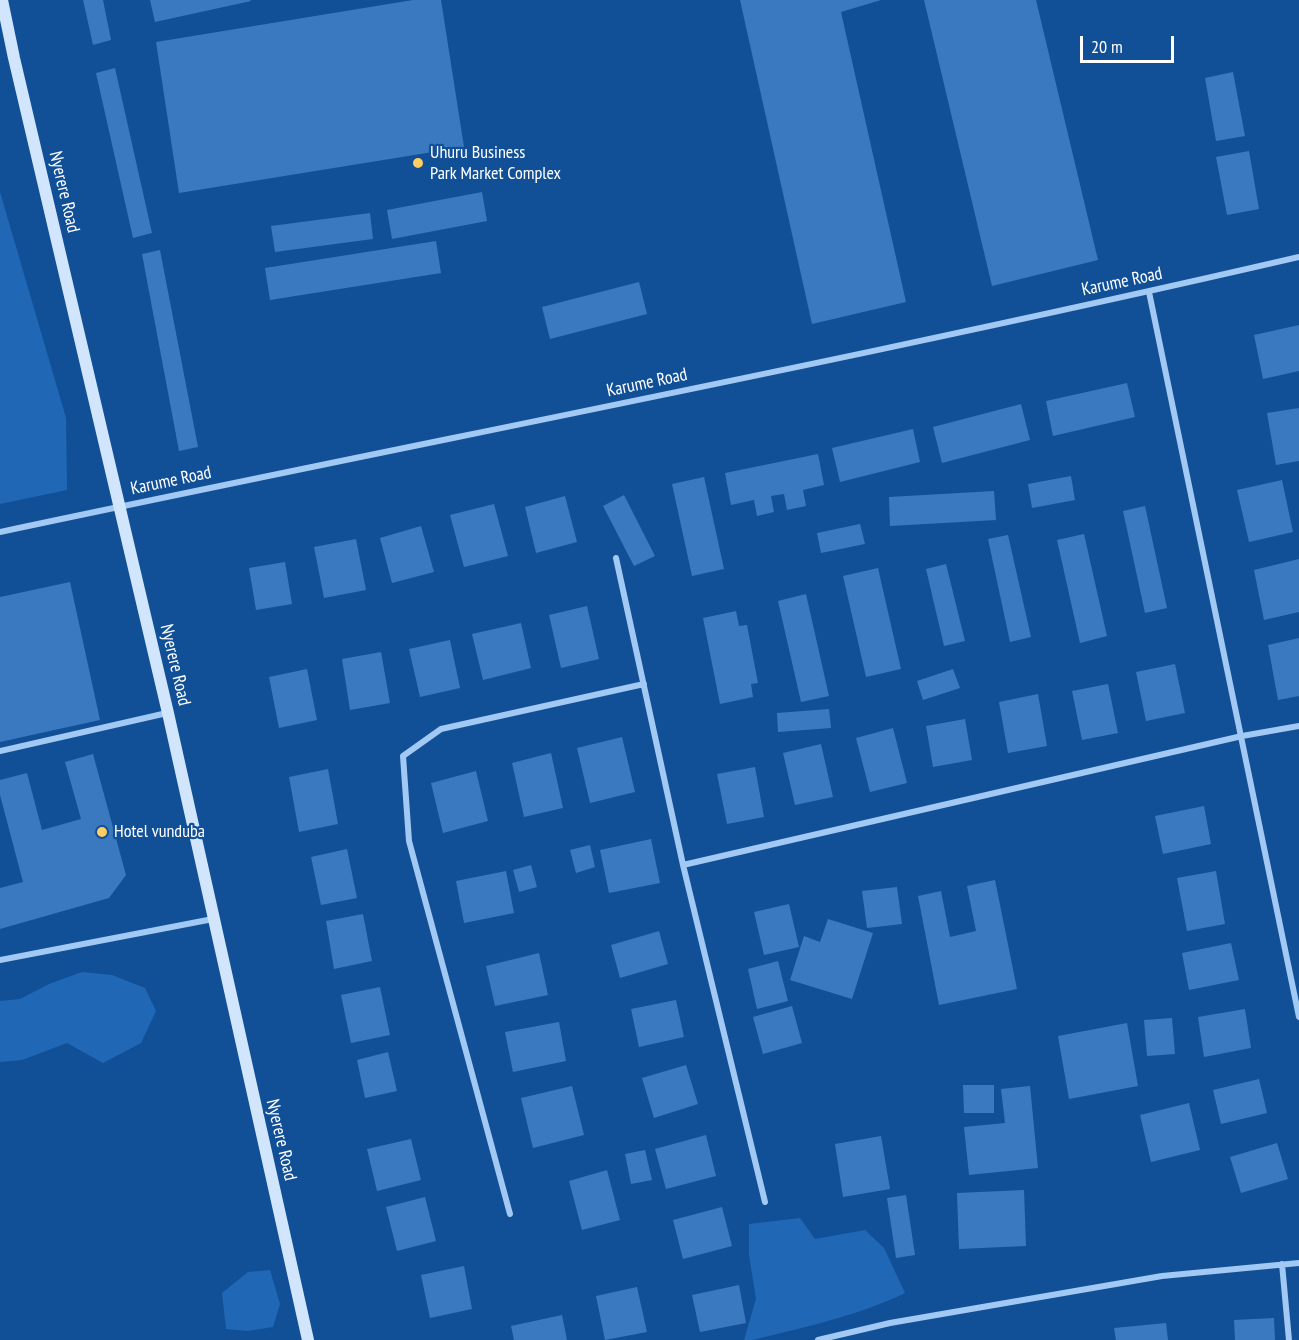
<!DOCTYPE html>
<html>
<head>
<meta charset="utf-8">
<style>
	body { margin:0 }
	#map { position:relative; width:1299px; height:1340px; overflow:hidden; background:#115097; font-family:"PT Sans Narrow",sans-serif }
	canvas { display:block }
	.scale { position:absolute; left:1080px; top:36px; width:94px; height:27px; box-sizing:border-box; border:3px solid #fff; border-top:0; padding-left:8px; font-size:18px; line-height:21px; white-space:nowrap; color:#fff; -webkit-text-stroke:4px #115097; paint-order:stroke }
</style>
</head>
<body>
<div id="map">
<canvas width="1299" height="1340"></canvas>
<div class="scale">20 m</div>
</div>
<script>
const ctx = document.querySelector('canvas').getContext('2d');
ctx.lineJoin = 'round';
function paint(path, color) {
  ctx.fillStyle = color;
  ctx.fill(path, 'evenodd');
}
function stroke(path, color, width, dash) {
  ctx.strokeStyle = color;
  ctx.lineWidth = width;
  ctx.lineCap = dash ? 'butt' : 'round';
  ctx.setLineDash(dash || []);
  ctx.stroke(path);
}
function label(font, color, halo, rows, align = 'center') {
  ctx.font = font + ' "PT Sans Narrow",sans-serif';
  ctx.lineWidth = 4.5;
  ctx.setLineDash([]);
  ctx.textBaseline = 'middle';
  ctx.strokeStyle = halo;
  ctx.fillStyle = color;
  for (const [text, x, y, turn = 0] of rows) {
    ctx.save();
    ctx.translate(x, y);
    ctx.rotate((+turn || 0) * Math.PI / 180);
    ctx.textAlign = isNaN(turn) ? turn : align;
    if (halo) ctx.strokeText(text, 0, 0);
    ctx.fillText(text, 0, 0);
    ctx.restore();
  }
}
paint(new Path2D(`
	M0,192L66,418L67,490L0,504Z
	M82,972L112,975L145,988L156,1011L141,1043L103,1063L67,1043L22,1060L0,1062V1001L20,999L49,984Z
	M800,1218L815,1239L865,1230L884,1248L905,1293C858,1316 804,1327 753,1340H744L756,1299L749,1255V1224Z
	M270,1270L280,1304L273,1327L248,1331L226,1329L222,1293L248,1272Z`), '#2068b5');
paint(new Path2D(`
	M83,0H103L111,40L93,45Z
	M150,0H250L251,1L155,22Z
	M413,0H441L464,147L179,193L156,42Z
	M740,0H881L841,12L906,302L812,324Z
	M924,0H1036L1098,260L992,286Z
	M115,68L152,233L133,238L96,73Z
	M1233,72L1245,136L1216,141L1205,78Z
	M1249,151L1259,209L1227,215L1216,157Z
	M482,192L487,221L392,239L387,210Z
	M370,213L373,239L275,252L271,226Z
	M436,241L441,273L270,300L265,268Z
	M160,250L198,447L179,451L142,254Z
	M639,282L647,314L550,339L542,307Z
	M1299,325V371L1263,379L1254,335Z
	M1127,383L1135,417L1053,436L1046,401Z
	M1021,404L1030,440L942,463L933,427Z
	M1299,408V461L1276,465L1267,413Z
	M913,429L920,462L840,482L832,448Z
	M818,454L824,485L803,490L806,506L787,510L784,494L771,496L774,512L757,516L754,500L731,505L725,473Z
	M1071,476L1075,500L1032,508L1028,484Z
	M704,477L724,569L692,576L672,484Z
	M1282,480L1293,532L1249,542L1237,490Z
	M994,491L996,520L890,526L889,497Z
	M624,495L655,556L634,566L603,506Z
	M565,496L577,542L536,553L525,507Z
	M494,504L508,556L464,567L450,515Z
	M1145,506L1167,608L1145,613L1123,511Z
	M860,524L865,544L821,553L817,533Z
	M421,526L434,572L392,583L380,538Z
	M1084,534L1107,636L1080,643L1057,540Z
	M1008,535L1031,637L1010,642L988,539Z
	M356,539L366,590L324,598L314,547Z
	M1299,559V612L1264,620L1254,570Z
	M285,562L292,604L256,610L249,568Z
	M946,564L965,641L944,646L926,569Z
	M878,568L901,669L866,677L843,576Z
	M70,582L100,720L0,742V597Z
	M806,594L829,696L801,702L778,601Z
	M587,606L599,659L561,668L549,615Z
	M736,611L739,626L747,625L758,683L751,684L753,697L720,704L703,618Z
	M521,623L531,668L483,680L472,634Z
	M1299,638V696L1278,700L1268,645Z
	M450,640L460,688L420,697L409,649Z
	M381,652L390,703L350,710L342,659Z
	M1175,664L1185,713L1146,721L1136,672Z
	M307,669L317,720L279,728L269,677Z
	M953,669L960,688L923,700L917,681Z
	M1108,684L1118,733L1082,740L1072,691Z
	M1038,694L1047,746L1008,753L999,702Z
	M829,709L831,728L778,732L777,713Z
	M965,719L972,760L933,767L926,726Z
	M893,728L907,783L870,792L856,738Z
	M622,737L635,792L590,803L577,748Z
	M821,744L833,797L795,805L783,753Z
	M551,753L563,808L524,817L512,763Z
	M93,754L126,875L109,898L0,929V888L23,882L0,795V780L27,773L42,830L81,819L65,762Z
	M755,767L764,817L727,824L717,774Z
	M328,769L338,824L299,832L289,777Z
	M476,771L488,821L443,833L431,783Z
	M1204,806L1211,844L1163,854L1155,816Z
	M651,839L660,883L609,893L600,850Z
	M590,845L595,867L576,873L570,850Z
	M347,849L357,898L321,905L311,857Z
	M531,865L537,887L519,892L513,870Z
	M506,871L514,913L464,923L456,881Z
	M1216,871L1225,924L1187,931L1177,878Z
	M995,880L1017,989L939,1005L918,896L941,891L950,937L976,931L967,886Z
	M897,887L902,924L867,928L862,891Z
	M789,904L799,947L764,955L754,912Z
	M363,914L372,961L334,969L326,921Z
	M828,919L873,933L852,999L790,980L804,936L820,942Z
	M659,931L668,964L620,978L611,945Z
	M1231,943L1239,980L1189,990L1182,953Z
	M539,953L548,995L495,1006L486,966Z
	M778,961L788,1001L757,1009L748,969Z
	M380,987L390,1035L351,1043L341,995Z
	M676,1000L684,1037L639,1047L631,1009Z
	M792,1006L802,1043L763,1054L753,1017Z
	M1245,1009L1251,1048L1204,1057L1198,1017Z
	M1172,1018L1175,1054L1147,1056L1144,1020Z
	M559,1022L566,1061L513,1072L505,1032Z
	M1127,1023L1138,1086L1069,1099L1058,1036Z
	M388,1052L397,1091L365,1098L357,1060Z
	M686,1065L698,1104L654,1118L642,1078Z
	M1259,1079L1267,1113L1221,1124L1213,1090Z
	M963,1085H994V1113H964Z
	M572,1086L584,1135L533,1148L521,1098Z
	M1030,1086L1038,1168L969,1175L964,1127L1005,1123L1001,1089Z
	M1189,1103L1200,1150L1151,1162L1140,1115Z
	M706,1135L716,1176L666,1189L655,1149Z
	M881,1136L890,1189L843,1197L835,1144Z
	M411,1139L421,1180L377,1191L367,1149Z
	M1277,1143L1288,1179L1241,1193L1230,1157Z
	M645,1150L652,1180L631,1184L625,1154Z
	M607,1170L620,1220L582,1230L569,1181Z
	M1024,1190L1026,1246L959,1249L957,1193Z
	M906,1195L915,1255L896,1258L887,1198Z
	M425,1197L436,1241L397,1251L386,1207Z
	M722,1207L732,1246L683,1259L673,1220Z
	M464,1266L472,1309L430,1318L421,1275Z
	M739,1285L746,1323L700,1332L692,1295Z
	M637,1287L647,1332L605,1340L596,1296Z
	M562,1315L567,1340H514L511,1326Z
	M1274,1318L1275,1340H1235L1234,1320Z
	M1166,1323L1168,1340H1116L1114,1328Z`), '#3a79c0');
stroke(new Path2D(`
	M1149,292L1299,1017
	M0,532C433,440 868,357 1299,257
	M616,558L683,865L765,1202
	M0,751L167,713
	M683,865L1242,736L1299,726
	M0,960L213,919
	M510,1214L409,841L403,756L441,729L644,684
	M1282,1264L1289,1340
	M818,1340L890,1323L1162,1276L1299,1263`), '#a1c9f4', 6);
stroke(new Path2D(`
	M2,0L14,58L168,713L308,1340`), '#d1e6fd', 12);
for (const [x, y, r, color] of [
	[418,163,6,"#ffcd64"],
	[102,832,6,"#ffcd64"]
]) {
  const dot = new Path2D();
  dot.arc(x, y, r, 0, 2 * Math.PI);
  ctx.fillStyle = color;
  ctx.fill(dot);
  stroke(dot, '#115097', 2);
}
label('18px', '#fff', '#115097', [
	["Uhuru Business",430,153],
	["Park Market Complex",430,174],
	["Hotel vunduba",114,832]
], 'left');
label('18px', '#fff', '#115097', [
	["Nyerere Road",64,192,77],
	["Karume Road",1122,282,-12],
	["Karume Road",647,383,-12],
	["Karume Road",171,481,-12],
	["Nyerere Road",175,665,77],
	["Nyerere Road",281,1140,77]
]);
</script>
</body>
</html>
